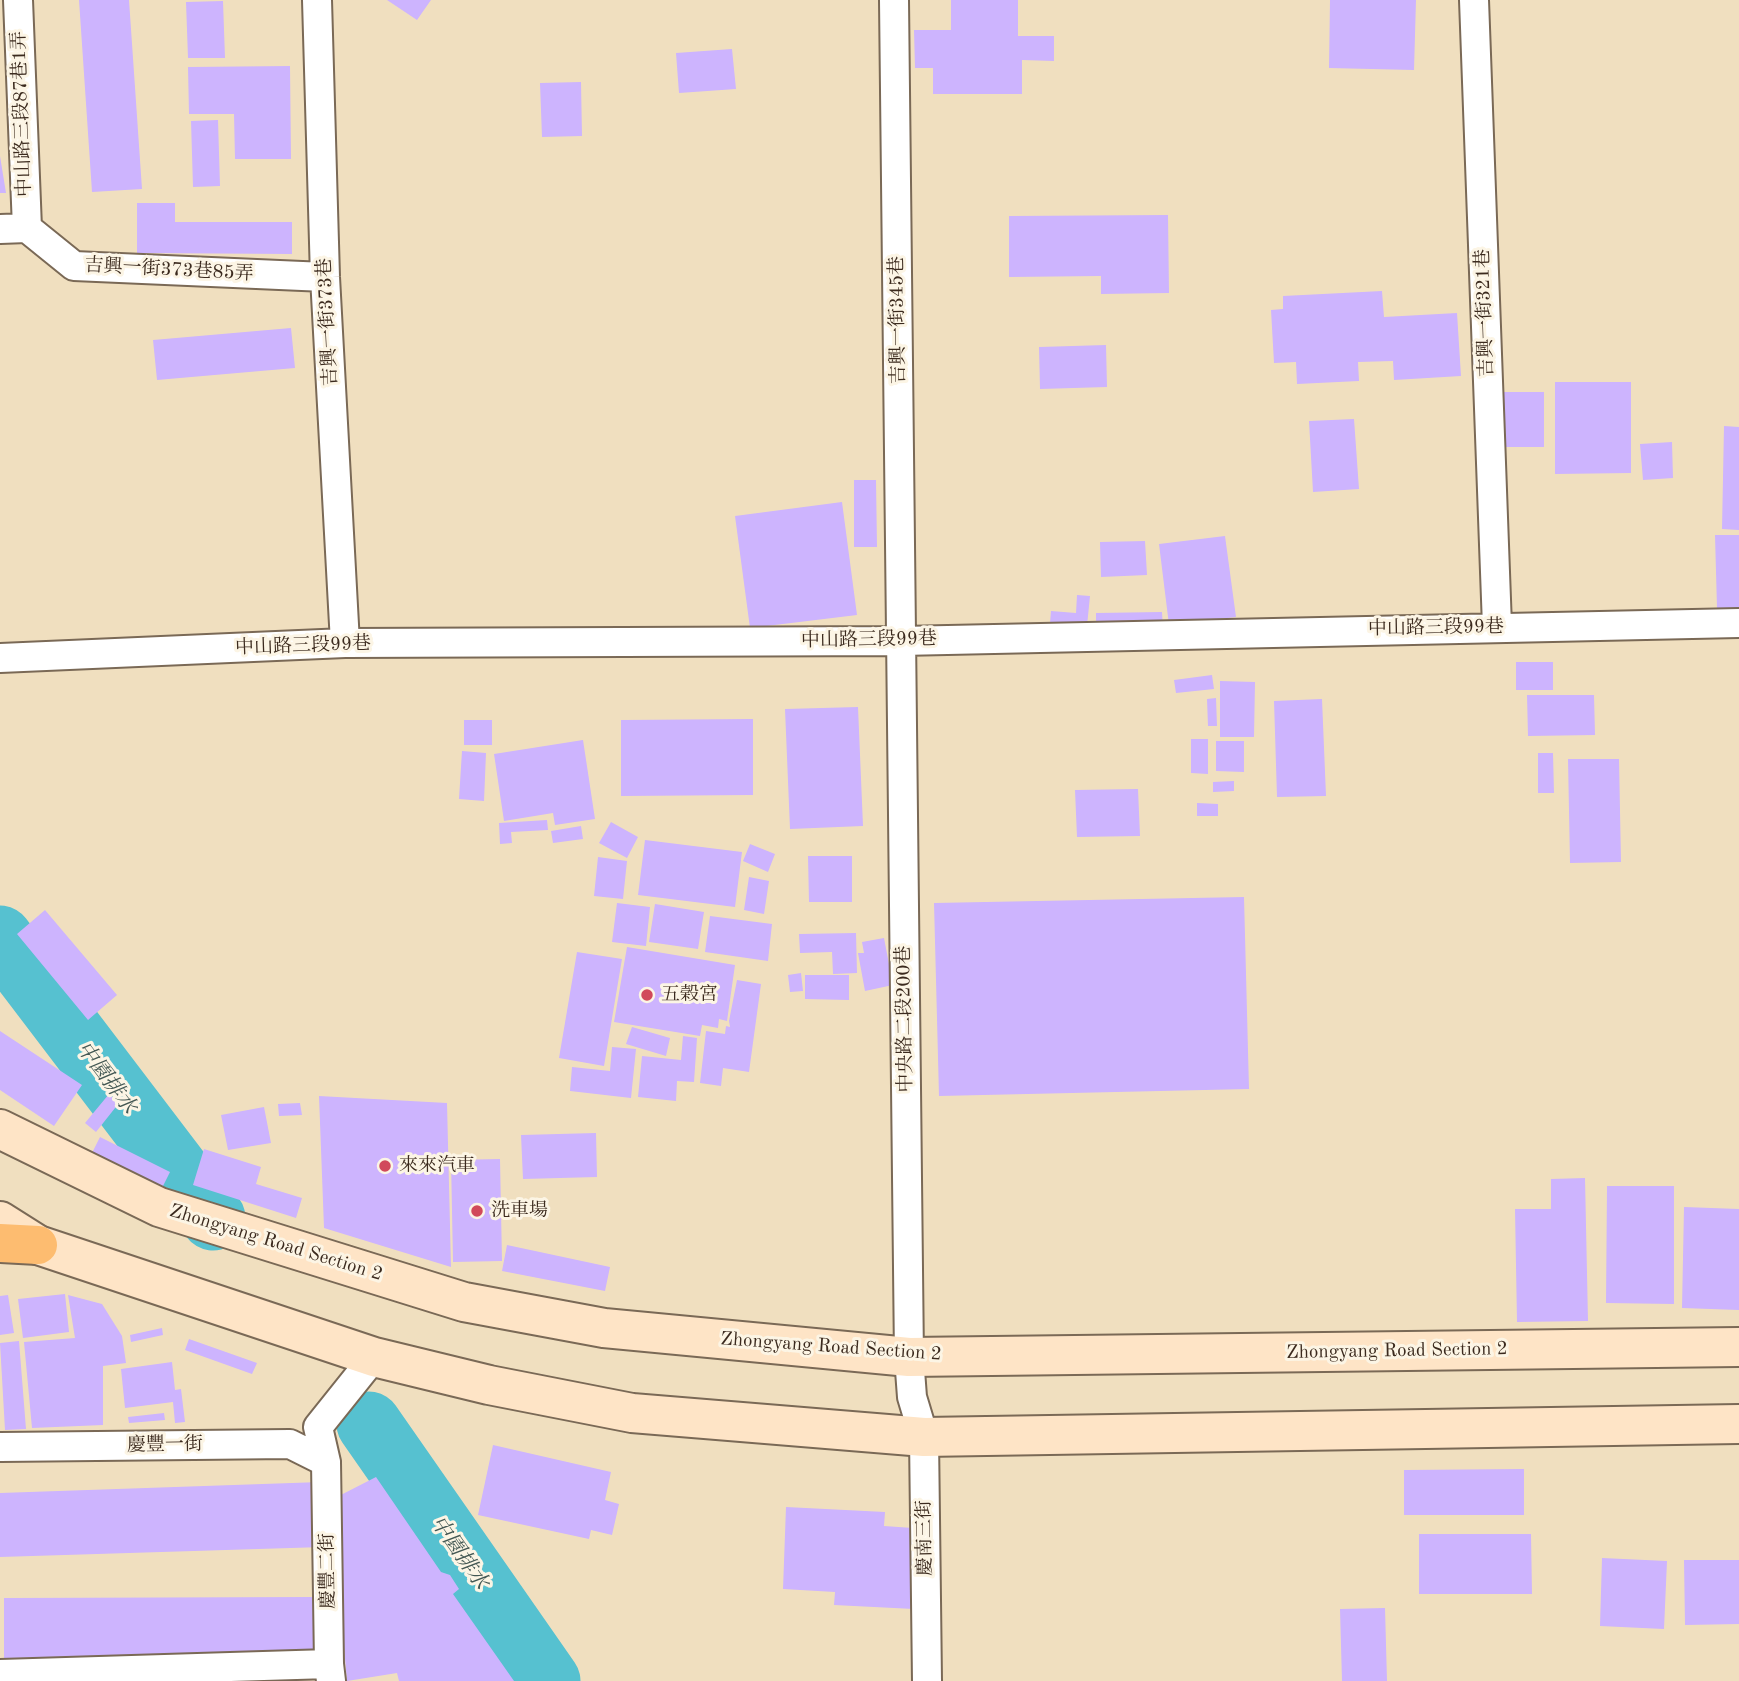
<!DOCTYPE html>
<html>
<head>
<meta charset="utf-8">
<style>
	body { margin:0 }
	canvas { display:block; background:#f0dfbf }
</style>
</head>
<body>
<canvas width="1739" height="1681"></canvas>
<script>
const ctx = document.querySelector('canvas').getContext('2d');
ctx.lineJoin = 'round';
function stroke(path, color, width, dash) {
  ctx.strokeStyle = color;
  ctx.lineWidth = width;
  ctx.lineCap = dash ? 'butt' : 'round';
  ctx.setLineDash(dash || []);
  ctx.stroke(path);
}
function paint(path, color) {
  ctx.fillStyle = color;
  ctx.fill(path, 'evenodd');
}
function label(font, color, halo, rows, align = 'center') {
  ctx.font = font + ' "Old Standard TT","Noto Serif TC",serif';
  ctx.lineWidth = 6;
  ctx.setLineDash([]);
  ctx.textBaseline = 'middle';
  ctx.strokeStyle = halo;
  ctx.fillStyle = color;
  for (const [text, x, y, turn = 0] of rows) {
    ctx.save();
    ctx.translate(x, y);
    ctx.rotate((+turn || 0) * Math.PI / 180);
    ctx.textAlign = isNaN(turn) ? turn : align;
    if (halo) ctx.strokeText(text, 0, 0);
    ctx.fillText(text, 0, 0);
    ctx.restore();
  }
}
stroke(new Path2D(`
	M0,938L213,1218
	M369,1424L548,1681`), '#56c1d0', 65);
paint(new Path2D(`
	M79,0H129L142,189L92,192Z
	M387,0H431L417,20Z
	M951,0H1018V36H1054V61L1022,60V94H933V68H915L914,30H951Z
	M1330,0H1416L1414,70L1329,68Z
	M223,1L225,58H188L186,2Z
	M732,49L736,89L679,93L676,53Z
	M290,66L291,159H235L234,114H189L188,67Z
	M581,82L582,136L542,137L540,83Z
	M218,120L220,186L193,187L191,121Z
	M0,156L6,193H0Z
	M137,203H175V222H292V254L137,253Z
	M1168,215L1169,293L1101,294V276L1009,277V216Z
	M1382,291L1384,317L1457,313L1461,376L1394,380L1393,361L1358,362L1359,381L1297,384L1296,362L1274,363L1271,310L1283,309V296Z
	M291,328L295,368L157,380L153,340Z
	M1106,345L1107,387L1040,389L1039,347Z
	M1555,382H1631V473L1555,474Z
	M1498,392H1544V447H1498Z
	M1354,419L1359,489L1313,492L1309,421Z
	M1724,426L1739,427V530L1722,529Z
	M1672,442L1673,478L1643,480L1640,444Z
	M854,480H876L877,547H854Z
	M842,502L857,615L750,628L735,516Z
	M1715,535H1739V608H1717Z
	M1225,536L1236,617L1169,625L1159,544Z
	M1145,541L1147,575L1101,577L1100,542Z
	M1077,595L1090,596L1087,626L1050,623L1051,611L1076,613Z
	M1162,612L1163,629L1096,630V613Z
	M1516,662H1553V690H1516Z
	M1212,675L1214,689L1176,693L1174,680Z
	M1220,681L1255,682L1254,737H1220Z
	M1527,695H1594L1595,735L1528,736Z
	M1216,698L1217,726H1208L1207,699Z
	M1322,699L1326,796L1277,797L1274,701Z
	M858,707L863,826L790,829L785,709Z
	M753,719V795L621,796V720Z
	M464,720H492V745H464Z
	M1191,739H1208V774L1191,773Z
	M583,740L595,819L555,825L553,813L504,821L494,754Z
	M1216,741H1244V772L1216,771Z
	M462,751L486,753L484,801L459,799Z
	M1538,753H1553L1554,793H1538Z
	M1568,759H1619L1621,862L1570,863Z
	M1234,781V791L1213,792V782Z
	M1138,789L1140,836L1077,837L1075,790Z
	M1197,803L1218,804V816H1197Z
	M547,820L548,830L511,832L512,843L500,844L499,823Z
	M611,822L638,837L627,858L599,843Z
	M581,826L583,839L553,843L551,831Z
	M645,840L742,852L735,907L638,895Z
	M750,844L775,854L768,872L743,861Z
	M808,856H852V902H809Z
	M598,857L627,861L623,899L594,896Z
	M749,877L769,881L764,914L744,910Z
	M1244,897L1249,1089L939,1096L934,903Z
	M617,903L650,907L646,946L612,942Z
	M655,904L704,912L698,949L649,942Z
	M45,910L117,995L88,1020L17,934Z
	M710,916L772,924L768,961L705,952Z
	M856,933L857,973L833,974L832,952L800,953L799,934Z
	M884,938L893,985L865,991L858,953H864L862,942Z
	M627,947L735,965L727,1021L719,1019L718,1028L702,1025L700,1036L614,1022Z
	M577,952L622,959L604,1066L559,1058Z
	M801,973L803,991L790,992L788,975Z
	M805,975H849V1000L805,999Z
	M737,980L761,984L749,1072L723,1068L721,1086L700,1083L706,1031L725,1034L726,1026L730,1027L729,1021Z
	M632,1027L670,1038L666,1056L626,1044Z
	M0,1031L82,1085L54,1126L0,1090Z
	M683,1036L697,1038L694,1082L677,1081L676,1101L638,1097L642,1056L681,1060Z
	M612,1047L636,1049L631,1098L570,1091L572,1067L610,1071Z
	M109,1094L119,1103L96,1132L85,1123Z
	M319,1096L447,1103L451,1267L324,1228Z
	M300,1103L302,1115L279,1116L278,1104Z
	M264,1107L271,1143L228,1150L221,1115Z
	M596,1133L597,1177L523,1179L521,1135Z
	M100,1137L170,1172L161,1190L91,1155Z
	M204,1149L261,1167L256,1184L302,1198L296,1218L193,1185Z
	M500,1159L502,1261L453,1262L451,1160Z
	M1585,1178L1588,1321L1517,1322L1515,1209H1551V1179Z
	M1607,1186H1674V1304L1606,1303Z
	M1684,1207L1739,1209V1310L1682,1308Z
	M507,1245L610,1267L605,1291L502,1271Z
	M65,1294L69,1332L23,1338L18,1299Z
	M8,1295L14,1333L0,1335V1296Z
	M68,1295L102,1304L122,1336L126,1363L103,1366V1425L32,1428L24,1342L75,1338Z
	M162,1328L163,1335L131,1342L130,1335Z
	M189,1339L257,1363L252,1374L185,1350Z
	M19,1341L26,1429L5,1430L0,1343Z
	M172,1362L175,1390L181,1389L185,1422L175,1423L173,1402L125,1408L121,1369Z
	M164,1413L165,1420L129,1423L128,1417Z
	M493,1445L611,1472L605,1500L619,1504L612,1535L591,1530L589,1539L478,1515Z
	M1524,1469V1515H1404V1470Z
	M376,1477L441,1572L450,1575L459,1589L453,1594L514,1681H399L397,1673L347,1681L331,1500Z
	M321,1482L323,1547L0,1557V1493Z
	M786,1507L885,1512L884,1526L913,1528L914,1609L834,1605L835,1592L783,1589Z
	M1419,1534H1531L1532,1594H1419Z
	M1602,1558L1667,1561L1664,1629L1600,1626Z
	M1684,1560H1739V1624L1685,1625Z
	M316,1597V1656L4,1658V1598Z
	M1385,1608L1387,1681H1342L1340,1609Z`), '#cdb4fe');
const street = new Path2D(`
	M18,0L27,228
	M317,0L325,277L345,643
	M894,0L909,1357L912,1397L924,1437L927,1681
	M1474,0L1497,626
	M27,228L74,266L325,277
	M0,229L27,228
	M0,658L345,643L901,641L1739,623
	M0,1447L290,1444L326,1462
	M0,1674L329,1664
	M331,1681L329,1664L326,1462L318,1427L374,1357`);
const secondary = new Path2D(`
	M0,1129L159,1207L464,1302L604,1328L909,1357L1739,1347
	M0,1221L38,1245L374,1357L489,1385L632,1413L924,1437L1739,1424`);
const primary = new Path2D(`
	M0,1243L38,1245`);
stroke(street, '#7a6956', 32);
stroke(secondary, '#7a6956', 42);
stroke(primary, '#7a6956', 42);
stroke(street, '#fff', 28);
stroke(secondary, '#fee4c6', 38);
stroke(primary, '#fdbc70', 38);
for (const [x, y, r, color] of [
	[647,995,7,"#d1495b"],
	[385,1166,7,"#d1495b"],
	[477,1211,7,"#d1495b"]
]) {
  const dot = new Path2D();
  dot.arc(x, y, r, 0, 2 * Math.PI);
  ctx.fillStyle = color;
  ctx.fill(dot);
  stroke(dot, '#fcf5e5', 2.5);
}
label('19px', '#3b2a1e', '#fcf5e5', [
	["中山路三段87巷1弄",22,114,-92],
	["吉興一街373巷85弄",169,270,3],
	["吉興一街321巷",1485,313,-92],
	["吉興一街345巷",898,320,-91],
	["吉興一街373巷",328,322,-93],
	["中山路三段99巷",1436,628,-1],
	["中山路三段99巷",869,640,-1],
	["中山路三段99巷",303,646,-2],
	["中央路二段200巷",905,1019,-91],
	["Zhongyang Road Section 2",276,1243,17],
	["Zhongyang Road Section 2",831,1347,4],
	["Zhongyang Road Section 2",1397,1351,-1],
	["慶豐一街",165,1445,-1],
	["慶南三街",925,1538,-91],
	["慶豐二街",328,1571,-91]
]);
label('19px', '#3b2a1e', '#fcf5e5', [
	["五榖宮",661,995],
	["來來汽車",399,1166],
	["洗車場",491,1211]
], 'left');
label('italic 21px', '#435753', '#fcf5e5', [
	["中園排水",106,1078,53],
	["中園排水",459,1553,55]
]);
</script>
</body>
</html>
